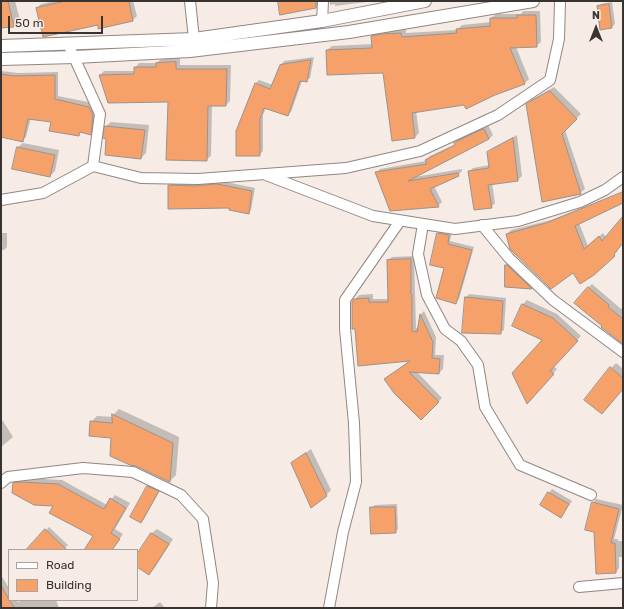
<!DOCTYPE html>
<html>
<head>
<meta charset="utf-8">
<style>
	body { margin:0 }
	#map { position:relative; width:624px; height:609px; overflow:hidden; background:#f6ebe5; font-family:Rubik,sans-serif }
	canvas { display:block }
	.frame { position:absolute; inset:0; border:2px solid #383432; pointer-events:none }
	.legend { position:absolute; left:8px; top:549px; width:130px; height:52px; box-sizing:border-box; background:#f6ebe5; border:1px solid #aaa29d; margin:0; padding:5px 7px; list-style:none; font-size:12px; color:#383432 }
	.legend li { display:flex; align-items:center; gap:8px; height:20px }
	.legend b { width:20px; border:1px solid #aaa29d }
	.north { position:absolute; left:576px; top:8px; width:40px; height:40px; -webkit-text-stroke:3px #f6ebe5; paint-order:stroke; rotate:0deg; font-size:11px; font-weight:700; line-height:16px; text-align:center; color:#383432 }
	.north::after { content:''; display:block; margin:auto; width:14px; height:18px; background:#383432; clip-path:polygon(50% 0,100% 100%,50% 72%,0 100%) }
	.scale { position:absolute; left:8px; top:16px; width:95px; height:18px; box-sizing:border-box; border:2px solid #383432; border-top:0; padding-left:5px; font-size:12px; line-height:14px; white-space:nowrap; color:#383432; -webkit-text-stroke:3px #f6ebe5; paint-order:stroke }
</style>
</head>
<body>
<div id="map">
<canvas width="624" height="609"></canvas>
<div class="frame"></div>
<ul class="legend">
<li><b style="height:5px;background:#fff"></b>Road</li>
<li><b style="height:11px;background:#f5a169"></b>Building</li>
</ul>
<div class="north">N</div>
<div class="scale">50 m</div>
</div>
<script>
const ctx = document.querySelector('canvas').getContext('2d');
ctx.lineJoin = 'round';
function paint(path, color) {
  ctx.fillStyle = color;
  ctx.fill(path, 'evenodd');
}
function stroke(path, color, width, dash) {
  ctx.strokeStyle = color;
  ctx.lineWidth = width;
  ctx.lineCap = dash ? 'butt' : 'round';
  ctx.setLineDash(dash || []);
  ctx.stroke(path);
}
paint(new Path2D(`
	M1,1H15L20,20L13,26L1,27Z
	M55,1H133L137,16L133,20L99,28L98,24L37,8L41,4Z
	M279,1H322L316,8Z
	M330,1H374L335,6V4L330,5Z
	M612,2L615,24L612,27L601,29L598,7L601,4Z
	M523,11H540L541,42L536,46L516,47L529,79L525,83L464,103L416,111L419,133L415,137L383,72L327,50L332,46L373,44L372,36L377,32L406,29V33L457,30L462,25L491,22V18L496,14H521Z
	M314,57L310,78L306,81H302L291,112L287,115L266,108L263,115V151L259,155L256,83L259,80L273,85L281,65L284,61Z
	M180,58V65H231L230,101L226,105H212L211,156L206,160L169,101L100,75L104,71H135V68L139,63H157L161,59Z
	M1,71L18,73L58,72V96L93,103L96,111L94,130L90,134L82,131L78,135L52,121L31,118L26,137L23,140L1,136Z
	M554,87L581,114L565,130L585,189L577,195L543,201L527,105L531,100Z
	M111,122L149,125L146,153L141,158L108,138L106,126Z
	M488,125L493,135L489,139L414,177L462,169V171L458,175L434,186L442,202L438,206L376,173L380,169L426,161V160L430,156L456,144L455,143L459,139Z
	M517,135L522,176L518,180L492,183L495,203L491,207L469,172L473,168L490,165L488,152L493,148Z
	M23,143L59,150L55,171L50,176L18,147Z
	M221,181L255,188L251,210L248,213L169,186L172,183Z
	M623,192V202L579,223L588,246L603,233L606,237L623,217V243L617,250L618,251L593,274L573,272L507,234L511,230L551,220Z
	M441,230L452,232L450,241L474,247L459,299L456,302L445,267L438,233Z
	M1,233H7V247L4,250H1Z
	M414,256L416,328H418L421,314L424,311L436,337L435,355H444L443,369L439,373L416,371L442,398L421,419L386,379L412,360L355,299L359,295L373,294V299H389L388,260L392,257Z
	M509,262L535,286L532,288L506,286V265Z
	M592,284L621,309L623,306V343L603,326L588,288Z
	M469,294L506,298L504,330L500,333L466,297Z
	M527,300L557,314L581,336L553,366L557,369L532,399L544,340L513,326L523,304Z
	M616,363L623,369V388L611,368Z
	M119,409L179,437L176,475L170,481L91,422L97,416L113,417V415Z
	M1,418L13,437L1,447Z
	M311,449L331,490L326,495L297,459Z
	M25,478L62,480L107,505L115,495L130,503L115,529L123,534L112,550H89L94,536L55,505L14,483L18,479Z
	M151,483L161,488L144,519L141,522L148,487Z
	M552,489L572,501L561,517L541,505Z
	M596,499L623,505L614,539H618V541H623V557H619V568L616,572L593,502Z
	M397,504L398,529L395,532L371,508L375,505Z
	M49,527L68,545L63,550H32L30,548Z
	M157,529L173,539L154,569L149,573L137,565V556L152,533Z
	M1,575L9,588V600H16L18,602L23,600H56L59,608H1Z
	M160,602L165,608H152Z`), '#0003');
const building = new Path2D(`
	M1,1H8L14,27L1,28Z
	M66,1H129L133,21L98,29V25L43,37L36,8Z
	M278,1H316V8L280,15Z
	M609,4L612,28L600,30L597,6Z
	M517,15H536L537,47L510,48L525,84L495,95L466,109L464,105L412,113L415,138L392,141L383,73L327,75L326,50L372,48L371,36L381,34L401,33L402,37L457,33L456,29L490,26V18H517Z
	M311,60L307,82L300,81L288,116L264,108L260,119V156H236V131L255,83L270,89L280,65Z
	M176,62V69H227L226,106H208L207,161L166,160L168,102L108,103L99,75L134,74V67H156V63Z
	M1,74L14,76L55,75V99L89,107L93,115L91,135L80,132L79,136L49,131L51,122L28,119L23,142L1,137Z
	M550,91L577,119L562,134L581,194L542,202L526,104Z
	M105,126L145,130L141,159L105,155L106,139L103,138Z
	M484,129L489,139L408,181L458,173L459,176L430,189L439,207L390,211L375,172L427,164L425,160L455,145L454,143Z
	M513,138L518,181L488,185L492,208L474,210L468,171L489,168L487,152Z
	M17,147L55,155L50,177L12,169Z
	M217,184L252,191L249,214L229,210V208L168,209V185L194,186Z
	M623,192V203L575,226L584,249L599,236L602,241L623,216V243L614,254L615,256L594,275L580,284L573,273L551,289L510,249L506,234L546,223Z
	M437,233L449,235L448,244L472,250L456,304L436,298L444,268L430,265Z
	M411,259V292H410L412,295V331L417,332L420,314L433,342L432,358L440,359L439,374L409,372L439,402L421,420L394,393L384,379L410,361L358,366L355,329H352V302L354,299L369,298V302H388L387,260Z
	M505,265H507L532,289L505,287Z
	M588,287L609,305L608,307L623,319V344L601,327L602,326L574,303Z
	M465,297L503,301L501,334L462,333Z
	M522,304L553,318L578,341L550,371L554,374L527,404L512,373L542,340L512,326Z
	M610,367L623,378V389L602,414L584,400Z
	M112,414L173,443L170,482L136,466L130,465L110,456L111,438L89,436L90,421L112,423Z
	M306,453L327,496L311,508L291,463Z
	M20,482L58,484L104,509L110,498L126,508L111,533L120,539L112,550H84L93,536L49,513L53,506L34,505L12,493L13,483Z
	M147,486L159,491L141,523L130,517Z
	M548,492L569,504L561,518L540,505Z
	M592,502L619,509L611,543H615L616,573L596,574L594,532L585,530Z
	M370,507H395L396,533L371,534Z
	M45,529L67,550H26Z
	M151,533L169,544L149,575L137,567V554Z
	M1,585L9,600L15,608H1Z`);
paint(building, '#f5a169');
stroke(building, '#9c928c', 1);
const minor = new Path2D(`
	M190,1L194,39
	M322,21L323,1
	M93,166L141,178L198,179L346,168L420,151L498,115L550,80L559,39L560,1
	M266,175L373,216L455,229L518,221L580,202L605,190L623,177
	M1,200L43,193L93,166L100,114L68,44
	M423,224L418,254L427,295L445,329L461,341L478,365L485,407L520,465L591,495
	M482,225L509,258L553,300L623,352
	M1,483L8,477L83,468L133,472L181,495L203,519L213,583L211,608
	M579,587L623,583
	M329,608L343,532L356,482L354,423L345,329V300L400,221`);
const tertiary = new Path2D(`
	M1,46L194,39L322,21L425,1
	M1,59L75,57L190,51L349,32L533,1`);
stroke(minor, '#918782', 12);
stroke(tertiary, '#918782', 14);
stroke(minor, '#fff', 10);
stroke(tertiary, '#fff', 12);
</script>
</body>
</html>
